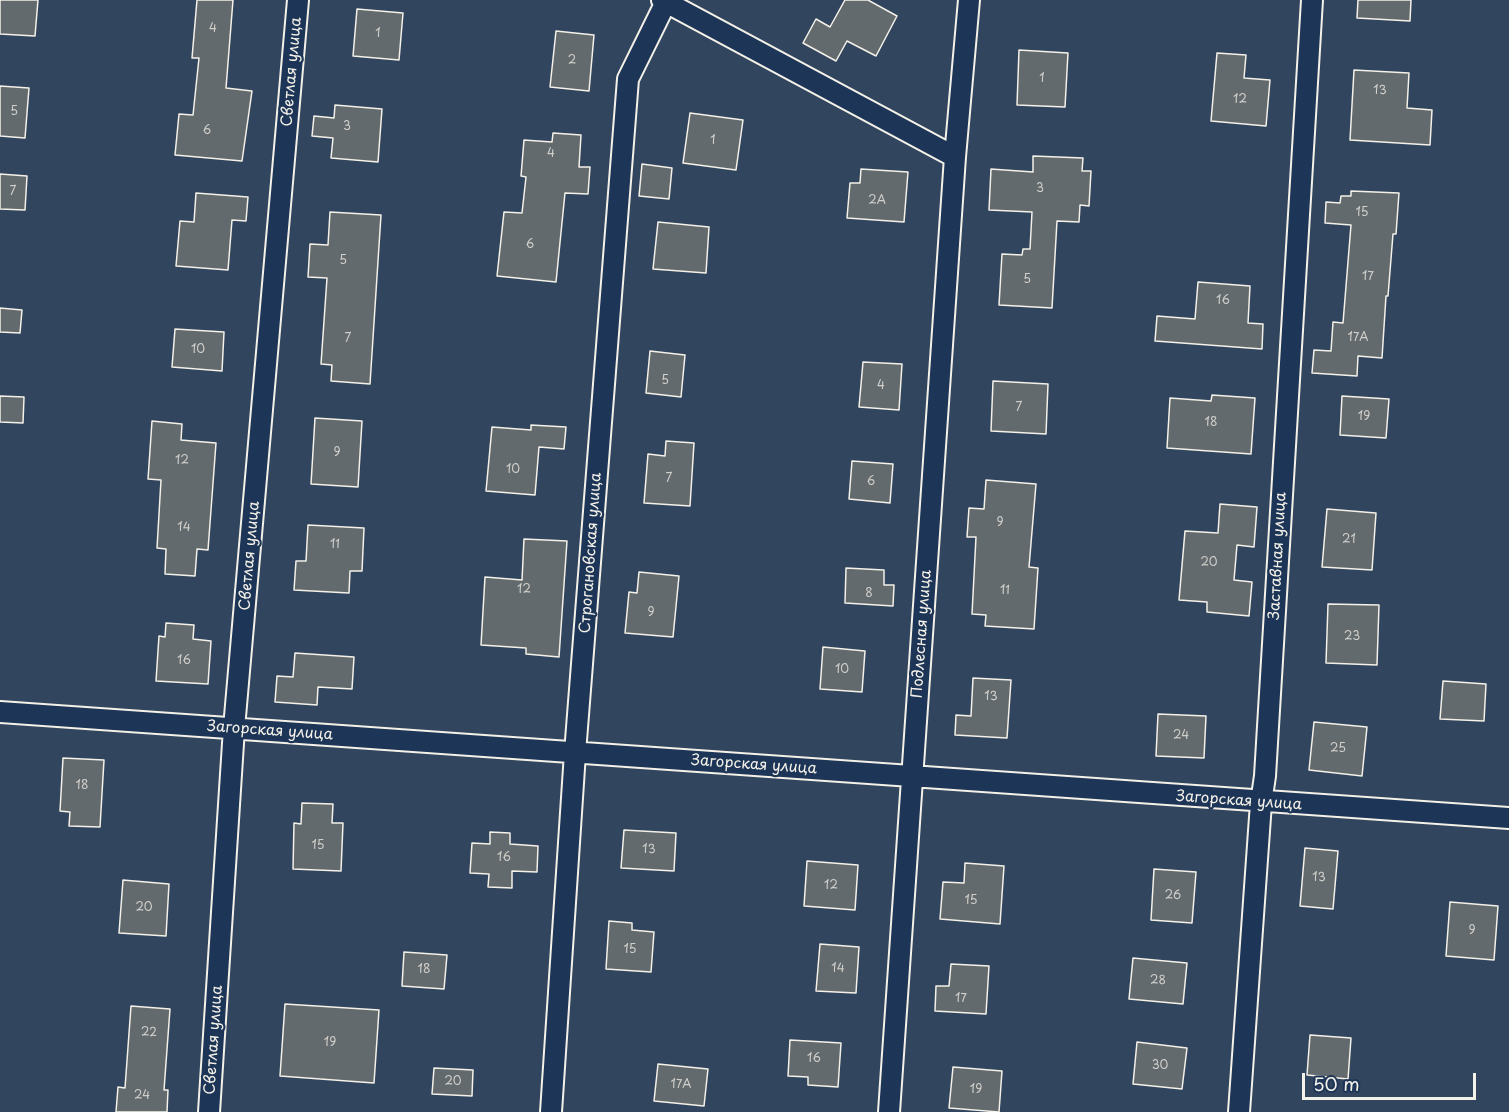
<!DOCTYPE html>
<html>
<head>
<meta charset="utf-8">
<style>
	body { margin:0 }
	#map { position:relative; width:1509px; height:1112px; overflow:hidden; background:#32455e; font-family:"Playpen Sans",sans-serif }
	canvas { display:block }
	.scale { position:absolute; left:1302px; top:1073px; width:174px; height:27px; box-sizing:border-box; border:3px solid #f4f1e8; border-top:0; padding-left:8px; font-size:18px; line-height:21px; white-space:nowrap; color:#f4f1e8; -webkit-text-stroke:4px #1d3557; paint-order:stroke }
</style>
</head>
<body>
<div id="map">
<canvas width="1509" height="1112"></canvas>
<div class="scale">50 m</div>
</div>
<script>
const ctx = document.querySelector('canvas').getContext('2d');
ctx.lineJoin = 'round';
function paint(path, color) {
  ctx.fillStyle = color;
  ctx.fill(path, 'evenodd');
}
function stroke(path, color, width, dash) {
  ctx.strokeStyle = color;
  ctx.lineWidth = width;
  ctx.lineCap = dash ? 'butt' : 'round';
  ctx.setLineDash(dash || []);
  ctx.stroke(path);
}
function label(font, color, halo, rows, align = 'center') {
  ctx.font = font + ' "Playpen Sans",sans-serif';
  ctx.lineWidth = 4.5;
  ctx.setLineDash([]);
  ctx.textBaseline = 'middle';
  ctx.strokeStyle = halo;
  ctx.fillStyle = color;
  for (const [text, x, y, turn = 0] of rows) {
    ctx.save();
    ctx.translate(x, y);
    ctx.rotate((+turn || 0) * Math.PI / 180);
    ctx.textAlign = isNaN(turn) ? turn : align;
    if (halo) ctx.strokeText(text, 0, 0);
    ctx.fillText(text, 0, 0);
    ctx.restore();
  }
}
const building = new Path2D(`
	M0,0H38L35,36L0,34Z
	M197,0H233L226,88L252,91L242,161L175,155L179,114L193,115L199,58H192Z
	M845,0H868L897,16L876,56L847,41L836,61L803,43L816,19L830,27Z
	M1358,0H1411L1410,21L1357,18Z
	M357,9L403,13L399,60L353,56Z
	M556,31L594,35L589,91L550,87Z
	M1019,50L1068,53L1065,107L1017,105Z
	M1217,53L1246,55L1244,78L1270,80L1266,126L1211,121Z
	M1354,70L1409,73L1407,108L1432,110L1430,145L1350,140Z
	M0,86L29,88L25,138L0,136Z
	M335,105L382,109L378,162L331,158L333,138L312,136L314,116L334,118Z
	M690,113L743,120L736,170L683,163Z
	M553,133L581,135L579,167H590L588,194L565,193L556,282L497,276L504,212L522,213L526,177L521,176L524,140L552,142Z
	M1033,156L1083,158L1082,171H1091L1089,206L1080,205L1079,222L1057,221L1052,308L999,305L1002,254L1022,255L1023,249H1030L1032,212L989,210L991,169L1033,172Z
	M642,164L672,168L669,199L639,196Z
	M861,169L908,172L904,222L847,218L850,183H860Z
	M0,174L27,176L25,210L0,209Z
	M1351,191L1399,193L1396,234H1393L1388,296H1386L1382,358L1358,356L1357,376L1312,373L1314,350L1331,351L1333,322L1343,323L1351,225L1325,223L1326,202L1340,203L1341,196H1351Z
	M196,193L248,197L246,221L232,220L228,270L176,266L180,221L194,222Z
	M330,212L381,215L370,384L331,381L332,365L321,364L327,278L308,277L310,244L328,245Z
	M658,222L709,227L706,273L653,269Z
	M1198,282L1250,286L1248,323L1263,324L1262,349L1155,341L1157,316L1195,319Z
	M0,308L22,310L20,333L0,332Z
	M175,329L224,332L222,371L172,367Z
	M650,351L685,355L681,397L646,393Z
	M863,362L902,364L899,410L859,407Z
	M993,381L1048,384L1046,434L991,431Z
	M1212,395L1255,398L1251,454L1167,448L1170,398L1211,401Z
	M0,396L24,397L23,423L0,422Z
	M1342,396L1389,399L1386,438L1340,435Z
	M315,418L362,421L358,487L311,484Z
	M152,421L182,424L181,440L216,443L208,550L197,549L195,576L165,574L166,549L157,548L161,480L148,479Z
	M531,425L566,427L564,449L539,447L535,495L486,491L492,427L531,430Z
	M666,441L694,443L690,506L644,503L648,454L665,456Z
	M852,461L893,464L890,503L849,499Z
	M986,480L1036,484L1029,567L1038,568L1034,629L985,626L986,615L972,614L976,537H967L969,508L984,509Z
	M1220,504L1257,507L1254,547L1237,545L1234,580L1252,582L1249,616L1207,612V602L1179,600L1185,531L1218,533Z
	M1327,509L1376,513L1372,570L1322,567Z
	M308,525L364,528L362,571H350L349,593L294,590L296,561H306Z
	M524,539L567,541L559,657L526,654V648L481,645L485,577L522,580Z
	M846,568L884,570V585H894L893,606L845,603Z
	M639,572L679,576L673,637L625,633L629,592L637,593Z
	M1328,604L1379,605L1377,665L1326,663Z
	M166,623L194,625L193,639L211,641L208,684L156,681L159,636L165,637Z
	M823,647L865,651L862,692L820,689Z
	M295,653L354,657L352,689L318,687L317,705L275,702L277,676L293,677Z
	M973,678L1011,680L1007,738L955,735L956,715L971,716Z
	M1443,681L1486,684L1484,721L1440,719Z
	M1158,714L1206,716L1204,758L1156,756Z
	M1314,722L1367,727L1362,776L1309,770Z
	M63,758L104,760L100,827L69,826L70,812L60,811Z
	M302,803L333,804L332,823H343L341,871L293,869L294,823L301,824Z
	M624,830L676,833L674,871L621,868Z
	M490,832L510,833V844L538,846L537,872L512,871V888L488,887L489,874L470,873L472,843L490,844Z
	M1305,848L1338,851L1333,909L1300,906Z
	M807,861L858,865L855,910L804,906Z
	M965,863L1004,866L1000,924L940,919L943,882L964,883Z
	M1154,869L1196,872L1192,923L1151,920Z
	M123,880L169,884L166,936L119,933Z
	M1450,902L1498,906L1494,960L1446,956Z
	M609,921L632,923V930L654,932L651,972L606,969Z
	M820,944L859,947L856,993L816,991Z
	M404,952L447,955L444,989L402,986Z
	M1133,958L1187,963L1183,1004L1129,999Z
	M951,964L989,966L986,1014L935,1011L936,986H949Z
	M285,1004L379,1010L374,1083L280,1076Z
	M131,1006L170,1009L164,1090H168L167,1112H116L118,1087L125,1088Z
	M1310,1035L1351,1038L1348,1079L1307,1075Z
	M790,1040L841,1043L838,1087L808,1085V1077L788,1076Z
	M1137,1042L1187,1048L1182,1089L1133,1084Z
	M658,1064L708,1069L704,1106L654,1101Z
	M953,1067L1002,1071L999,1112L949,1108Z
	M434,1068L473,1070L472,1096L432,1094Z`);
paint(building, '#636a6e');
stroke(building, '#f4f1e8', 1.5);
const street = new Path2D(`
	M662,0L955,157
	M0,712L1509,818
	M209,1112L234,728L298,0
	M551,1112L575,753L628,79L666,2
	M889,1112L955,157L969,0
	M1239,1112L1261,803L1265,776L1312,0`);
stroke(street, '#f4f1e8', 24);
stroke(street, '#1d3557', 20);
label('12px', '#d0cfca', null, [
	["4",213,29],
	["1",378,34],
	["2",572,61],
	["1",1042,79],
	["13",1380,91],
	["12",1240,100],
	["5",14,112],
	["3",347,127],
	["6",207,131],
	["1",713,141],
	["4",551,154],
	["3",1040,189],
	["7",13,192],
	["2А",877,201],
	["15",1362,213],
	["6",530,245],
	["5",343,261],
	["17",1368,277],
	["5",1027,280],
	["16",1223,301],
	["17А",1358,338],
	["7",348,339],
	["10",198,350],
	["5",665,381],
	["4",881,386],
	["7",1019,408],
	["19",1364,417],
	["18",1211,423],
	["9",337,453],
	["12",182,461],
	["10",513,470],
	["7",669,479],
	["6",871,482],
	["9",1000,523],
	["14",184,528],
	["21",1349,540],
	["11",335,545],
	["20",1209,563],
	["12",524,590],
	["11",1005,591],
	["8",869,594],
	["9",651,613],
	["23",1352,637],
	["16",184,661],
	["10",842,670],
	["13",991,697],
	["24",1181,736],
	["25",1338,749],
	["18",82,786],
	["15",318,846],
	["13",649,850],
	["16",504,858],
	["13",1319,878],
	["12",831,886],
	["26",1173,896],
	["15",971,901],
	["20",144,908],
	["9",1472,931],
	["15",630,950],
	["14",838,969],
	["18",424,970],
	["28",1158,981],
	["17",961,999],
	["22",149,1033],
	["19",330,1043],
	["16",814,1059],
	["30",1160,1066],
	["20",453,1082],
	["17А",681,1085],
	["19",976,1090],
	["24",142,1096]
]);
label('15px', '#f4f1e8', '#1d3557', [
	["Светлая улица",292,72,-85],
	["Строгановская улица",591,553,-86],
	["Светлая улица",250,556,-85],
	["Заставная улица",1278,556,-87],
	["Подлесная улица",922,634,-86],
	["Загорская улица",270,731,4],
	["Загорская улица",754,765,4],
	["Загорская улица",1239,801,4],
	["Светлая улица",214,1040,-86]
]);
</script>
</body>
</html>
